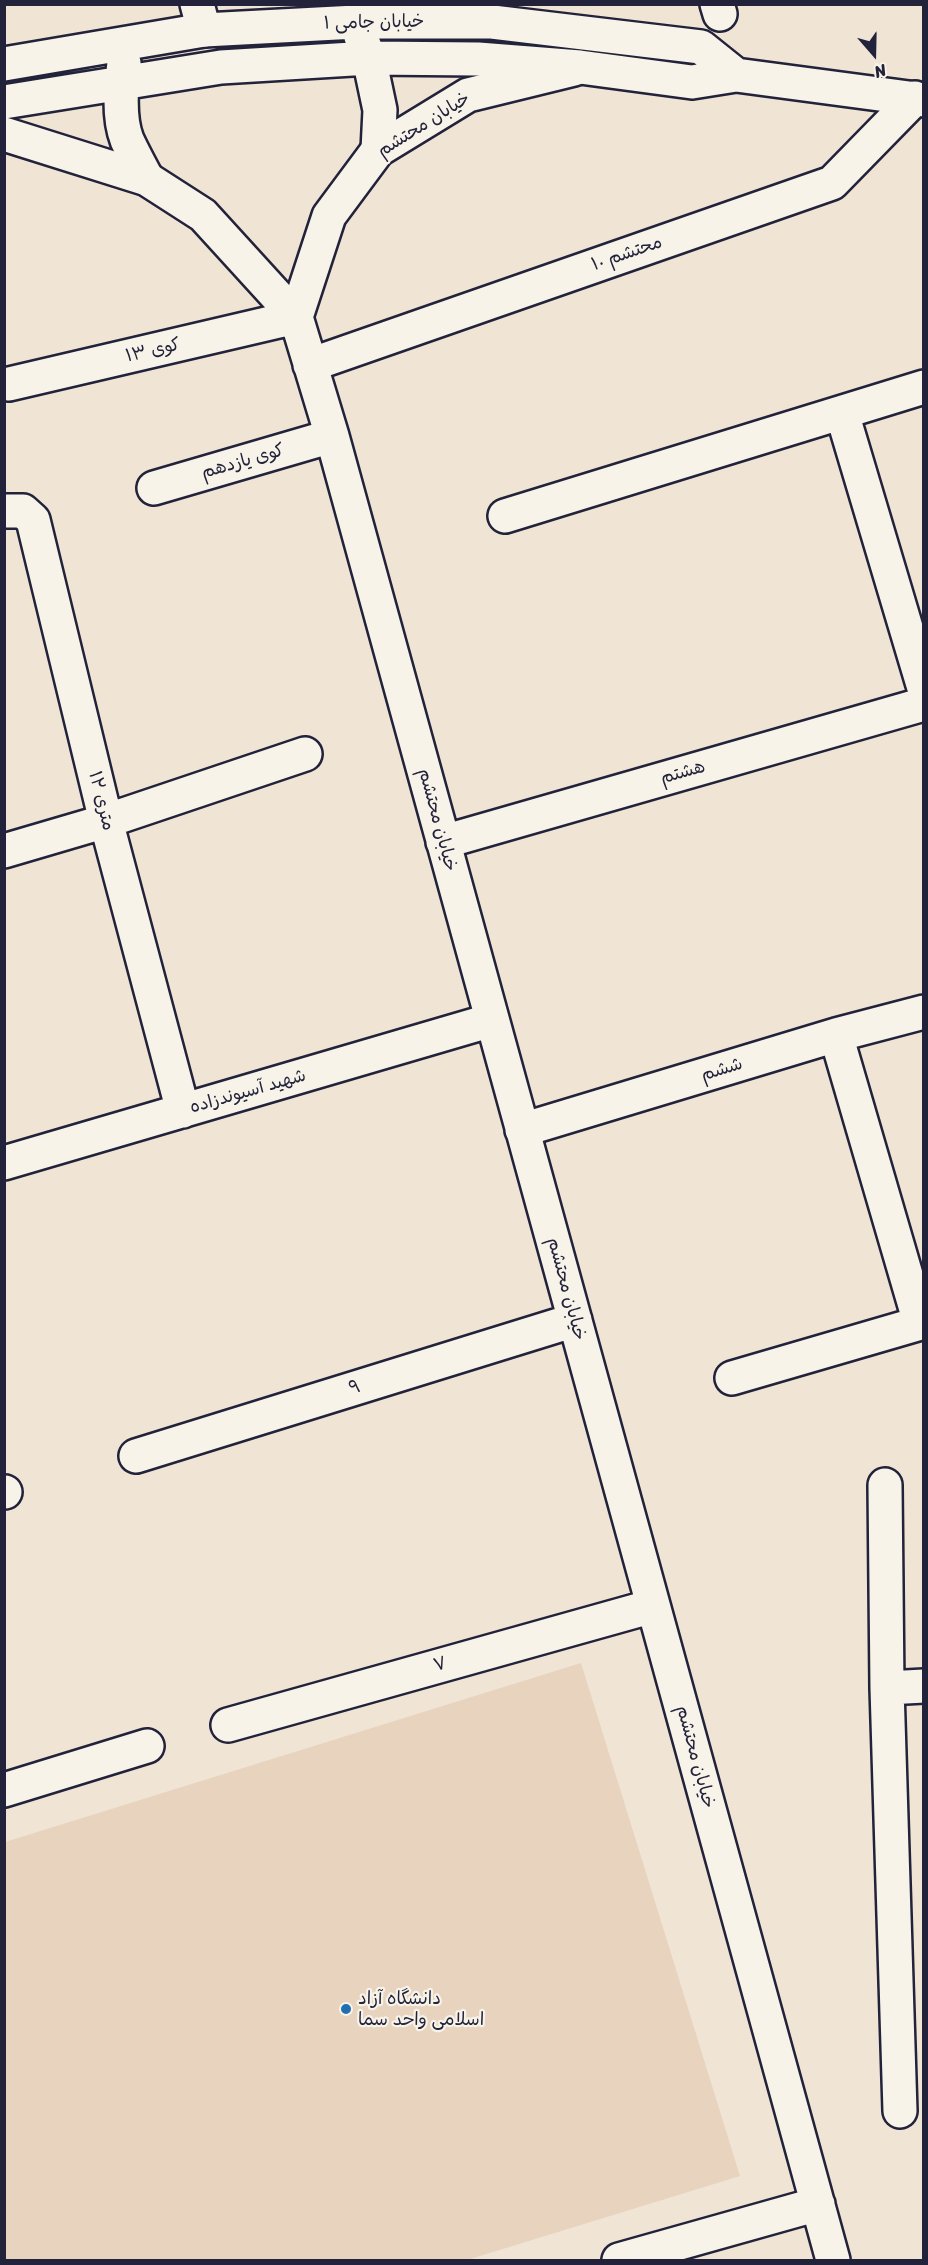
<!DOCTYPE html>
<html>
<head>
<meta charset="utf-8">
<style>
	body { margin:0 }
	#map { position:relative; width:928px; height:2265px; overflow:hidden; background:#f0e4d5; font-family:Sriracha,sans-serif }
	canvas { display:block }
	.frame { position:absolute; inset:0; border:6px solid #22223b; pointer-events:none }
	.north { position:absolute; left:844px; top:24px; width:60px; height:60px; -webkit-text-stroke:4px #f7f3e8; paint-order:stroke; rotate:160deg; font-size:16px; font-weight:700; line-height:24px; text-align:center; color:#22223b }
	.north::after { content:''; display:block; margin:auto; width:21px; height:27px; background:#22223b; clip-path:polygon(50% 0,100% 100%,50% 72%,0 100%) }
</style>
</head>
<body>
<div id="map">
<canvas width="928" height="2265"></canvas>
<div class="frame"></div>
<div class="north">N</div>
</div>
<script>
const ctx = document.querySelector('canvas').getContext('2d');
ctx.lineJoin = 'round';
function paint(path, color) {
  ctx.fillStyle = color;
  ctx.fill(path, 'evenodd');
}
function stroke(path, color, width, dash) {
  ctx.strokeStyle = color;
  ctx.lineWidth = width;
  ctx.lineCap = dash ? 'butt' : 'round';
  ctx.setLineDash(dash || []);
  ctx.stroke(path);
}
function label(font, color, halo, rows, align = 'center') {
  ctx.font = font + ' Sriracha,"Playpen Sans Arabic",sans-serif';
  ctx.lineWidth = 4.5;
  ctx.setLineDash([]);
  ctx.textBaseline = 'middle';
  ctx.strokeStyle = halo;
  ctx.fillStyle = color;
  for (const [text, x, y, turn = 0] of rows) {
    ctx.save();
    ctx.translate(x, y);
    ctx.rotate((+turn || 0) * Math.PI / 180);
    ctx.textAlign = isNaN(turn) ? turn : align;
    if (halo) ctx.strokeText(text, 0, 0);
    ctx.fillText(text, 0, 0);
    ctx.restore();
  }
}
paint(new Path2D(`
	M581,1663L740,2176L467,2260H5V1842Z`), '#e8d3be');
const minor = new Path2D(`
	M197,4L204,30
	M717,4L720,14
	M4,134L147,179L203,215L296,317L332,436L833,2260
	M296,317L329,216L378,150L468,95L574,69
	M310,365L832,183L915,98
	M9,384L296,317
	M842,413L924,688
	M154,488L332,436
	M4,511H23L33,520L106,821L183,1111
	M505,516L924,387
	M443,842L924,704
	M4,851L106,821L305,754
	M836,1035L920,1323
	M522,1130L836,1035L924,1012
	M4,1163L492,1020
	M732,1378L924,1322
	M136,1456L575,1320
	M885,1485L887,1688L900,2111
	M4,1492H5
	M887,1688L924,1686
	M228,1725L653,1606
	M4,1790L147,1746
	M619,2260L818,2204`);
const major = new Path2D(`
	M361,37L369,58L380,110L378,150
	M124,63C121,86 118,117 127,140C133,153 140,166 147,179
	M4,64L204,30L356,22H492L701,47L736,75
	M4,102L221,67L369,58L478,59L580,67L692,82L736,75L924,100`);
stroke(minor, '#22223b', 38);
stroke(major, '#22223b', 38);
stroke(minor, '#f7f3e8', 33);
stroke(major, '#f7f3e8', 33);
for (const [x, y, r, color] of [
	[346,2009,6,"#1f6fb2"]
]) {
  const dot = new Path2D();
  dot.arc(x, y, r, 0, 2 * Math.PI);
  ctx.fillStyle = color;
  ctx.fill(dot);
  stroke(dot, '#f7f3e8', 2);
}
label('18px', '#22223b', '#f7f3e8', [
	["خیابان جامی ۱",374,23,-1],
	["خیابان محتشم",424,125,-32],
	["محتشم ۱۰",627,254,-19],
	["کوی ۱۳",153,351,-13],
	["کوی یازدهم",243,462,-16],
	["هشتم",683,773,-16],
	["۱۲ متری",101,801,76],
	["خیابان محتشم",437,820,75],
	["ششم",722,1070,-17],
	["شهید آسیوندزاده",248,1092,-16],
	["خیابان محتشم",566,1289,75],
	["۹",355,1388,-17],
	["۷",440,1665,-16],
	["خیابان محتشم",695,1757,75]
]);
label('18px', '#22223b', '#f7f3e8', [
	["دانشگاه آزاد",358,1999],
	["اسلامی واحد سما",358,2020]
], 'left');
</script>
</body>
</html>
